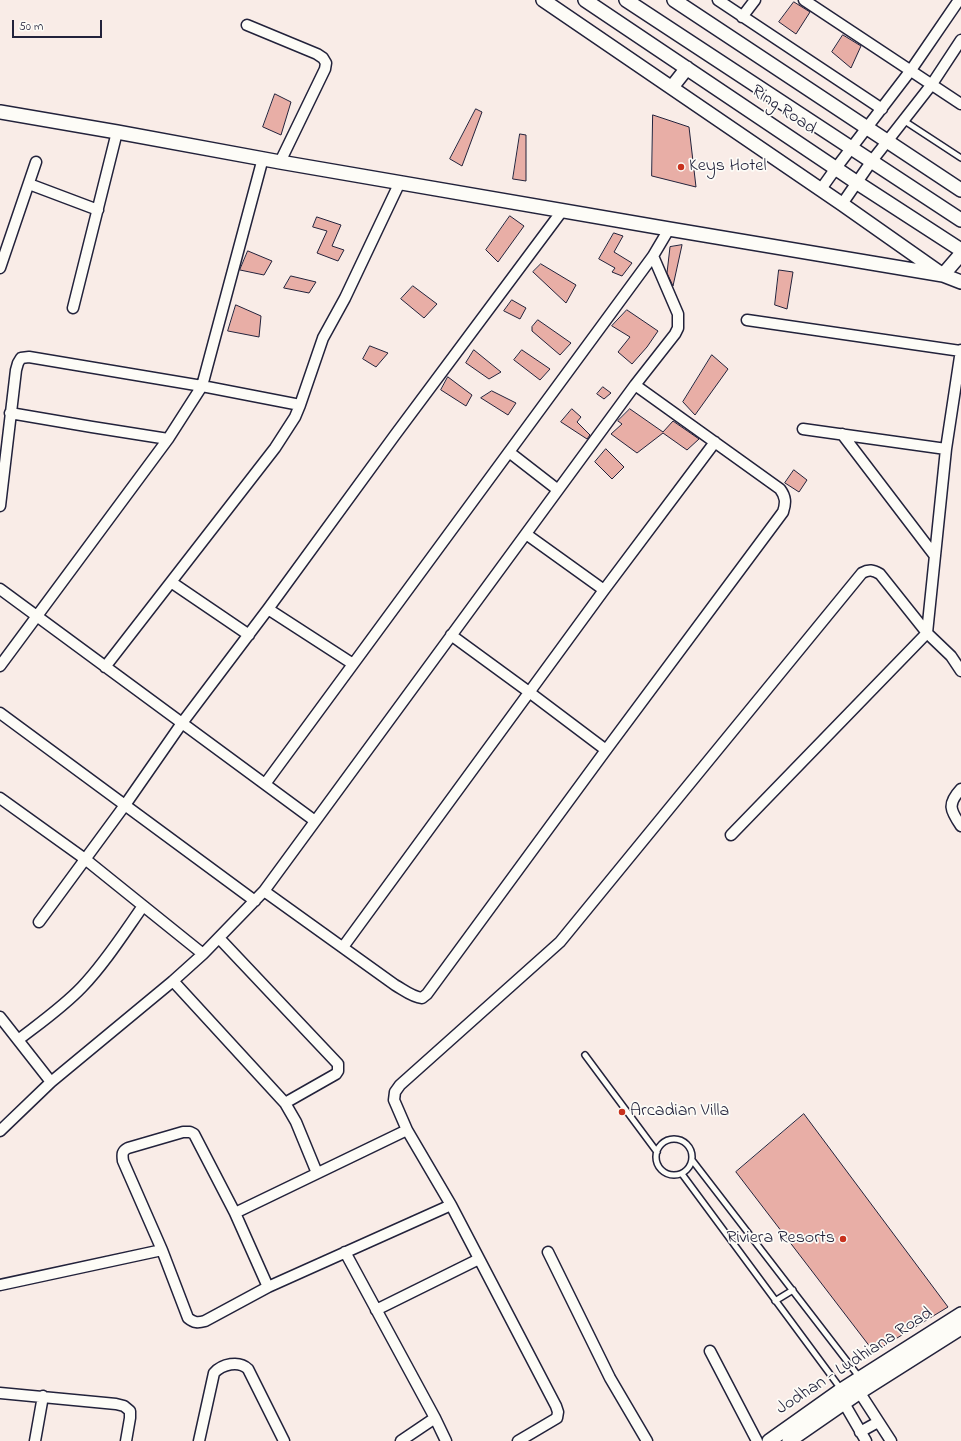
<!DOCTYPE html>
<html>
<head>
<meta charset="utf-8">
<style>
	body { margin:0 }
	#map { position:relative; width:961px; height:1441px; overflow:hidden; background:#f9ece7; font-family:"Indie Flower",sans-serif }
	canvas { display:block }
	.scale { position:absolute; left:12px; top:20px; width:90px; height:18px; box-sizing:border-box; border:2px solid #22223b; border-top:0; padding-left:5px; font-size:12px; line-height:14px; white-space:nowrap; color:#22223b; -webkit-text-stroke:3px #fdfcf7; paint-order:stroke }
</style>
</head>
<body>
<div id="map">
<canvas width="961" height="1441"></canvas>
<div class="scale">50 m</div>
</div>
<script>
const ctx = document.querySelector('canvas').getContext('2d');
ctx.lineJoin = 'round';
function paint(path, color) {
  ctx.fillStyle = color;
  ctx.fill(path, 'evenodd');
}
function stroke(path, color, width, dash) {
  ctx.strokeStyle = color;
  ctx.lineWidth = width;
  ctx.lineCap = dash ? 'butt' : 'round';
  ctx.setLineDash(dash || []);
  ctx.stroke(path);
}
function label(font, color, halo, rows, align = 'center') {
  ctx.font = font + ' "Indie Flower",sans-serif';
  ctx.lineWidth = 3.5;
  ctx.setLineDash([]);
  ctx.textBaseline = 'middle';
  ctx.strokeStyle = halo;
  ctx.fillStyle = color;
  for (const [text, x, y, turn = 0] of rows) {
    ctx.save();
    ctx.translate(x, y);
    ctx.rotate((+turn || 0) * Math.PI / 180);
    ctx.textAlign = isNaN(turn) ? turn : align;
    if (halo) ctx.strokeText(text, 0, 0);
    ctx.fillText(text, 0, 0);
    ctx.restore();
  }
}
const building = new Path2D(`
	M794,2L810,12L796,34L779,22Z
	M843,35L861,46L851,68L832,52Z
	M275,94L291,102L281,135L263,127Z
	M476,109L482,112L462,166L450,159Z
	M653,115L689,127L696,187L652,176Z
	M520,134L526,135V181L513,179Z
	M510,216L524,226L498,262L486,250Z
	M317,217L341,225L332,246L344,250L338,261L317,253L327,231L313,227Z
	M614,233L623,236L614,252L632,263L622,276L612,272L615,268L599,259Z
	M682,245L673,286L667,273L670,247Z
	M248,251L272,261L264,275L240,270Z
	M541,264L576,285L566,303L533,272Z
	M779,270L793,272L787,309L775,305Z
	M291,276L316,282L309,293L284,288Z
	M413,286L437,304L424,318L401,299Z
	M512,300L526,308L520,319L504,311Z
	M236,305L261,316L259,337L228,331Z
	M627,310L658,331L647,347L632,364L618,352L630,337L612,326Z
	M538,320L571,343L560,355L532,331V327Z
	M370,346L388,353L376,367L363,359Z
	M474,350L501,372L489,379L466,363Z
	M522,350L550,369L540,380L514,360Z
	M712,355L728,369L695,415L683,402Z
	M448,377L472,395L466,406L441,390Z
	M603,387L611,393L604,399L597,394Z
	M492,391L516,403L508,415L481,398Z
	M572,409L581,417L577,422L590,435L587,439L561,422Z
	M630,409L663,432L673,421L699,439L687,450L663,433L637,453L611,434L622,424L618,421Z
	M606,449L624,467L612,479L595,462Z
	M794,470L807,480L799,492L785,483Z
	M804,1114L948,1307L874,1352L736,1172Z`);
paint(building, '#e8aea6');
stroke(building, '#22223b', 1);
const service = new Path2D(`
	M903,120L961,158
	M585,1055L657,1152
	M656 1157a18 18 0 1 1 36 0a18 18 0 1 1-36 0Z
	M692,1160L860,1378
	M682,1174L841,1389
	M775,1301L793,1290`);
const minor = new Path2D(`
	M718,0L882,109
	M804,0L961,104
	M742,17L755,0
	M247,25L317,54L323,58L326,63L325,69L280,162
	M29,184L98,210
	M821,189L836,168L911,70L959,0
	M842,204L871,162L932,84L961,40
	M0,268L36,162
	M73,308L117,132
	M747,320L961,351
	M10,413L92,427L168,439
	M803,429L946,449
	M842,434L935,556
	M509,452L558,490
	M0,506L16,370L18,363L21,358L29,357L202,386L300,405
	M526,534L604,590
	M171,582L249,635
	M0,589L315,821
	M268,609L353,664
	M451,635L529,692L606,750
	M0,666L168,439L202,386L263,158
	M105,667L275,448L295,417L300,405L323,338L345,298L400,182
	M0,713L255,901
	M265,784L653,256L669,229
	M961,789C947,804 950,810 961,826
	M0,798L85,859L203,954L264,891L558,490L635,385L675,334L678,328V314L653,256
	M731,835L927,633L946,449L961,350
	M264,891L395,985C404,990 412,997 422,998L427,994L606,750L783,512C786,503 786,497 780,489L635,385
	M39,922L125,805L182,723L268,609L395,435L562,211
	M343,947L604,590L715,442
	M173,981L285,1103L336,1074L338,1071V1064L219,938
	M0,1017L51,1082
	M18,1040C40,1023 63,1007 82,987C105,963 124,933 143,906
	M285,1103L296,1122L317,1173
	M407,1130L235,1213L268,1287L451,1205
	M0,1131L51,1082L173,981L203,954
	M162,1250L123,1161C122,1154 122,1151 128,1148L183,1132H190L194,1134L235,1213
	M345,1252L435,1418L446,1441
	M548,1252L610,1378L647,1441
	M0,1285L162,1250L188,1318C194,1323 198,1323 205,1321L268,1287
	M376,1310L479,1259
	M710,1351L757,1441
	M856,1387L891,1441
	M0,1393L116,1404L124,1406L130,1411V1418L126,1441
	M841,1398L866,1441
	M860,1432L878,1422
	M35,1441L43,1396
	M199,1441L214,1373C222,1364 239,1360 248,1369L284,1441
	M401,1441L435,1418
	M518,1441L557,1418L558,1412L556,1406L451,1205L407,1130L394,1100L395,1092L400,1085L560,942L862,573C869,569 873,570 880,574L927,633L951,656L961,671`);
const tertiary = new Path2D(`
	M543,0L842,204L943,275L961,254
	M585,0L856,182L961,250
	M626,0L961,220
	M674,0L961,190
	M672,87L687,68
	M0,112L117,132L280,162L669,229L943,275L961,282
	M769,1441L838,1392L961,1314
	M789,1441L860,1392L961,1328`);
stroke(service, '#22223b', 8);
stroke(minor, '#22223b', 13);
stroke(tertiary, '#22223b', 16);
stroke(service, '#fdfcf7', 5);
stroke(minor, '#fdfcf7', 10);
stroke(tertiary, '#fdfcf7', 13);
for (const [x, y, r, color] of [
	[681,167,4,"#c8321e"],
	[622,1112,4,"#c8321e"],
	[843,1239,4,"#c8321e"]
]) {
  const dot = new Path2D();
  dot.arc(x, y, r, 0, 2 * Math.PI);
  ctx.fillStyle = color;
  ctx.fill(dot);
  stroke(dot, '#fdfcf7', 1.5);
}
label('18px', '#22223b', '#fdfcf7', [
	["Ring Road",783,111,34],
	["Jodhan - Ludhiana Road",855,1362,-33]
]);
label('18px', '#22223b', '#fdfcf7', [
	["Keys Hotel",689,167],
	["Arcadian Villa",630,1112],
	["Riviera Resorts",835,1239,"right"]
], 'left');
</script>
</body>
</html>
